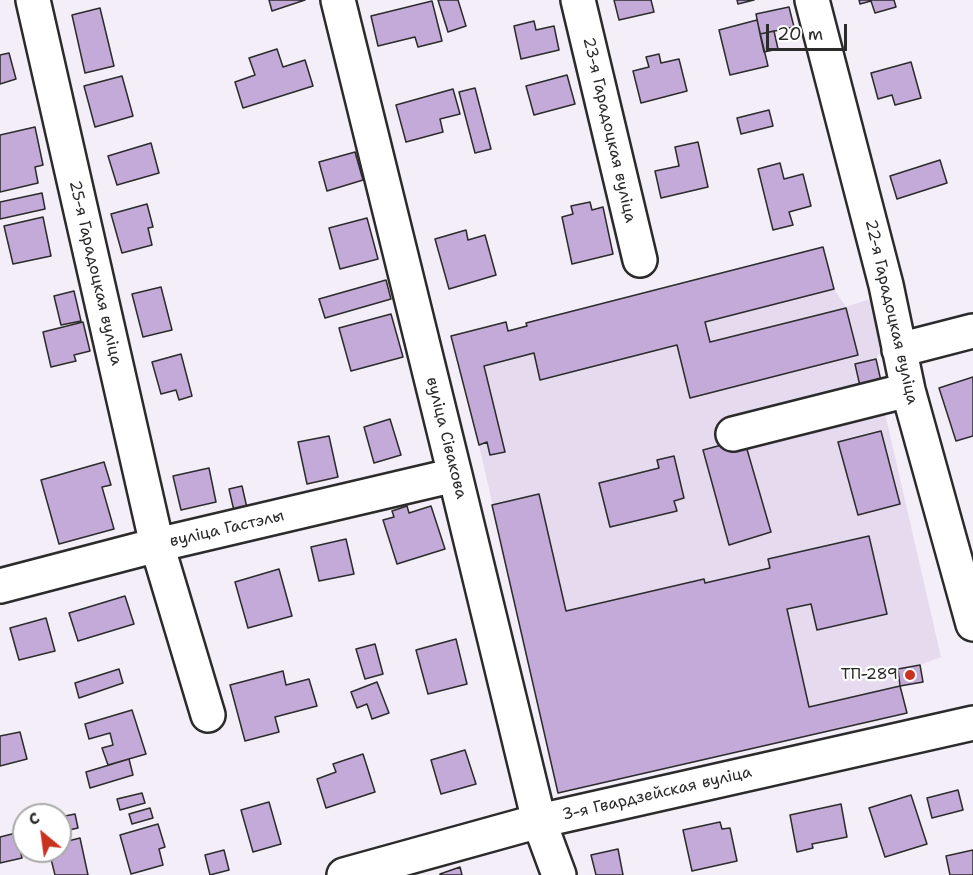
<!DOCTYPE html>
<html>
<head>
<meta charset="utf-8">
<style>
	body { margin:0 }
	#map { position:relative; width:973px; height:875px; overflow:hidden; background:#f3eef7; font-family:"Shantell Sans",sans-serif }
	canvas { display:block }
	.north { position:absolute; left:12px; top:803px; width:60px; height:60px; box-sizing:border-box; background:#fff; border:2px solid #aaa; border-radius:50%; rotate:331deg; font-size:16px; font-weight:700; line-height:24px; text-align:center; color:#2b2b2b }
	.north::after { content:''; display:block; margin:auto; width:21px; height:27px; background:#c8321e; clip-path:polygon(50% 0,100% 100%,50% 72%,0 100%) }
	.scale { position:absolute; left:766px; top:24px; width:81px; height:27px; box-sizing:border-box; border:3px solid #2b2b2b; border-top:0; padding-left:8px; font-size:18px; line-height:21px; white-space:nowrap; color:#2b2b2b; -webkit-text-stroke:4px #fff; paint-order:stroke }
</style>
</head>
<body>
<div id="map">
<canvas width="973" height="875"></canvas>
<div class="north">С</div>
<div class="scale">20 m</div>
</div>
<script>
const ctx = document.querySelector('canvas').getContext('2d');
ctx.lineJoin = 'round';
function paint(path, color) {
  ctx.fillStyle = color;
  ctx.fill(path, 'evenodd');
}
function stroke(path, color, width, dash) {
  ctx.strokeStyle = color;
  ctx.lineWidth = width;
  ctx.lineCap = dash ? 'butt' : 'round';
  ctx.setLineDash(dash || []);
  ctx.stroke(path);
}
function label(font, color, halo, rows, align = 'center') {
  ctx.font = font + ' "Shantell Sans",sans-serif';
  ctx.lineWidth = 4.5;
  ctx.setLineDash([]);
  ctx.textBaseline = 'middle';
  ctx.strokeStyle = halo;
  ctx.fillStyle = color;
  for (const [text, x, y, turn = 0] of rows) {
    ctx.save();
    ctx.translate(x, y);
    ctx.rotate((+turn || 0) * Math.PI / 180);
    ctx.textAlign = isNaN(turn) ? turn : align;
    if (halo) ctx.strokeText(text, 0, 0);
    ctx.fillText(text, 0, 0);
    ctx.restore();
  }
}
paint(new Path2D(`
	M823,247L834,289L846,307L870,299L883,347L876,359L881,396L941,657L920,665L898,669L907,713L558,793L479,445L451,336L506,322L508,330L527,326L526,323Z`), '#e5daee');
const building = new Path2D(`
	M269,0H305L272,11Z
	M438,0H458L466,26L448,32Z
	M614,0H651L654,12L619,20Z
	M737,0H754L738,4Z
	M859,0H894L896,7L875,13L871,1L860,4Z
	M432,1L442,41L418,47L415,37L378,46L371,16Z
	M789,7L794,27L760,34L756,14Z
	M100,8L114,66L85,73L72,15Z
	M757,20L768,66L730,75L719,30Z
	M534,21L536,30L554,26L559,50L521,59L514,26Z
	M774,31L778,49L764,52L760,34Z
	M277,49L283,67L305,60L313,86L243,108L235,82L255,75L249,58Z
	M9,53L16,79L0,84V55Z
	M659,54L661,63L679,59L687,91L641,103L633,71L649,67L646,57Z
	M911,62L921,98L895,105L892,95L878,99L871,73Z
	M567,75L575,104L534,115L526,86Z
	M122,76L133,116L95,127L84,86Z
	M475,88L491,149L475,153L459,92Z
	M453,89L460,114L440,119L443,132L406,142L396,105Z
	M769,110L773,126L741,134L737,118Z
	M35,127L43,165L35,167L38,183L0,192V135Z
	M698,142L708,187L661,198L655,171L679,166L675,147Z
	M151,143L159,173L117,185L108,156Z
	M355,152L363,180L327,191L319,162Z
	M940,160L947,183L897,199L890,176Z
	M780,163L784,179L803,174L811,206L789,212L793,225L773,230L758,169Z
	M42,193L45,209L0,219V202Z
	M590,202L592,210L603,207L613,254L572,264L562,217L573,214L571,206Z
	M147,204L153,227L148,228L152,245L122,253L111,214Z
	M43,217L51,256L13,264L4,226Z
	M367,218L378,259L340,269L329,228Z
	M466,230L468,240L485,235L496,275L449,289L435,239Z
	M823,247L834,289L705,322L710,342L846,308L858,355L690,398L677,345L540,380L534,353L484,366L505,452L490,455L487,442L479,445L451,336L506,322L508,331L527,326L526,323Z
	M386,280L391,299L325,318L319,299Z
	M161,287L172,330L143,337L132,294Z
	M74,291L81,321L61,325L54,296Z
	M391,314L403,357L351,371L339,328Z
	M83,322L90,351L74,355L76,361L51,367L43,332Z
	M181,354L192,396L179,400L176,390L161,394L152,362Z
	M876,359L881,381L860,386L855,364Z
	M973,377V436L956,441L939,388Z
	M390,419L401,455L374,463L364,427Z
	M881,431L900,504L858,515L838,442Z
	M329,436L338,477L307,484L298,442Z
	M744,439L771,532L729,545L703,450Z
	M674,456L684,498L674,501L677,511L610,527L599,483L659,468L657,460Z
	M104,462L111,485L102,487L114,529L59,544L41,480Z
	M209,468L216,502L181,510L173,476Z
	M242,486L247,508L234,511L229,489Z
	M539,494L566,611L704,579L705,583L770,568L768,559L869,536L887,614L817,630L811,604L787,609L809,707L900,686L907,713L558,793L492,505Z
	M407,506L409,513L431,506L445,549L397,564L383,520L394,517L392,511Z
	M346,539L354,574L319,581L311,547Z
	M279,569L292,616L248,628L235,582Z
	M125,596L134,624L78,641L69,613Z
	M46,618L55,651L19,660L10,628Z
	M456,639L467,684L428,694L416,650Z
	M375,644L383,674L365,679L356,649Z
	M920,665L923,682L900,686L898,669Z
	M119,669L123,683L79,698L75,683Z
	M283,671L286,685L309,679L317,706L275,717L279,732L245,741L230,685Z
	M377,682L389,713L372,719L367,704L357,708L351,692Z
	M132,710L146,754L108,765L102,748L113,745L110,733L89,739L85,724Z
	M20,732L27,759L0,766V736Z
	M465,750L476,784L441,794L431,760Z
	M363,754L375,792L326,808L317,779L336,772L333,764Z
	M129,759L133,775L90,788L86,772Z
	M958,790L963,810L932,818L927,798Z
	M142,793L145,803L120,810L117,799Z
	M911,795L927,844L885,857L869,808Z
	M269,802L281,844L253,852L241,810Z
	M841,804L847,837L812,844L813,848L797,852L790,815Z
	M150,808L153,818L132,824L129,814Z
	M75,814L78,828L60,832V817Z
	M720,822L722,829L730,828L737,861L692,871L683,830Z
	M158,824L165,847L159,849L163,865L131,874L120,835Z
	M16,833L22,858L0,863V837Z
	M80,838L88,875H55L49,851H60V843Z
	M618,849L623,875H596L591,855Z
	M224,850L229,870L210,875L205,855Z
	M973,850V875H950L946,856Z
	M460,867L462,875H440V874Z`);
paint(building, '#c4aad8');
stroke(building, '#2b2b2b', 1.5);
const minor = new Path2D(`
	M33,0L157,545L208,715
	M338,0L455,475L539,821L559,875
	M578,0L640,260
	M812,0L886,285L908,390L973,624
	M899,350L973,331
	M733,434L908,390
	M0,586L157,545L455,475
	M344,875L539,821L973,723`);
stroke(minor, '#2b2b2b', 38);
stroke(minor, '#fff', 33);
for (const [x, y, r, color] of [
	[910,675,6,"#c8321e"]
]) {
  const dot = new Path2D();
  dot.arc(x, y, r, 0, 2 * Math.PI);
  ctx.fillStyle = color;
  ctx.fill(dot);
  stroke(dot, '#fff', 2);
}
label('16px', '#2b2b2b', '#fff', [
	["23-я Гарадоцкая вуліца",609,130,77],
	["25-я Гарадоцкая вуліца",95,273,77],
	["22-я Гарадоцкая вуліца",891,312,77],
	["вуліца Сівакова",446,438,76],
	["вуліца Гастэлы",227,529,-13],
	["3-я Гвардзейская вуліца",657,794,-13]
]);
label('16px', '#2b2b2b', '#fff', [
	["ТП-289",898,675]
], 'right');
</script>
</body>
</html>
